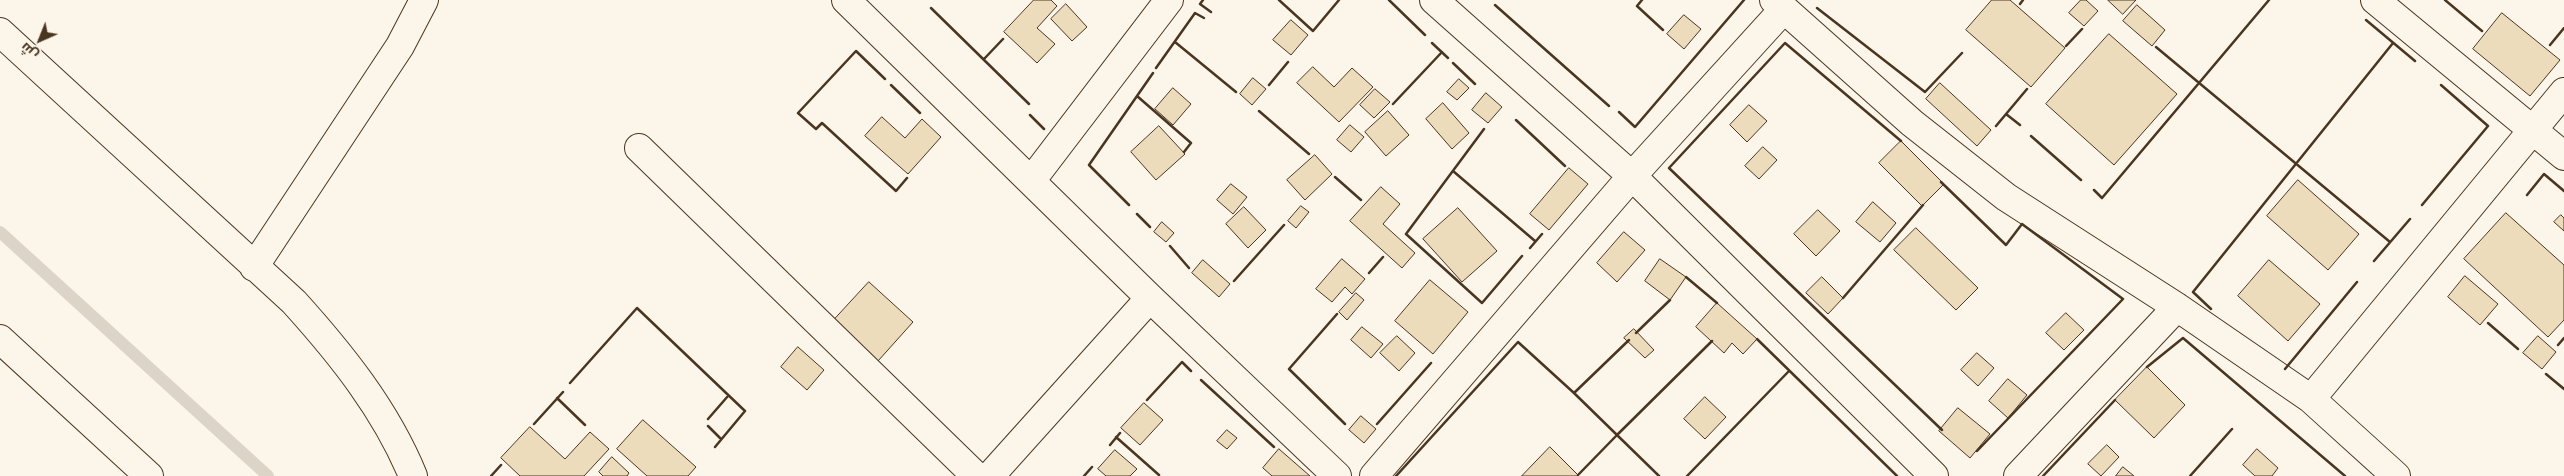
<!DOCTYPE html>
<html>
<head>
<meta charset="utf-8">
<style>
	body { margin:0 }
	#map { position:relative; width:2564px; height:476px; overflow:hidden; background:#fbf6e9; font-family:"Source Sans 3",Cairo,sans-serif }
	canvas { display:block }
	.north { position:absolute; left:15px; top:15px; width:50px; height:50px; -webkit-text-stroke:4px #fbf6e9; paint-order:stroke; rotate:224deg; font-size:14px; font-weight:700; line-height:20px; text-align:center; color:#4a3520 }
	.north::after { content:''; display:block; margin:auto; width:18px; height:22px; background:#4a3520; clip-path:polygon(50% 0,100% 100%,50% 72%,0 100%) }
</style>
</head>
<body>
<div id="map">
<canvas width="2564" height="476"></canvas>
<div class="north">ش</div>
</div>
<script>
const ctx = document.querySelector('canvas').getContext('2d');
ctx.lineJoin = 'round';
function stroke(path, color, width, dash) {
  ctx.strokeStyle = color;
  ctx.lineWidth = width;
  ctx.lineCap = dash ? 'butt' : 'round';
  ctx.setLineDash(dash || []);
  ctx.stroke(path);
}
function paint(path, color) {
  ctx.fillStyle = color;
  ctx.fill(path, 'evenodd');
}
stroke(new Path2D(`
	M0,232L268,476`), '#dcd4c6', 12);
const building = new Path2D(`
	M1034,0H1051L1057,6L1037,28L1055,44L1037,63L1004,32Z
	M1992,0H2010L2065,48L2031,87L1966,30Z
	M2081,0H2086L2098,11L2084,26L2069,13Z
	M2108,0H2136L2123,14Z
	M1066,4L1087,27L1072,41L1051,19Z
	M2137,5L2165,30L2152,46L2123,21Z
	M2502,13L2560,60L2530,96L2473,49Z
	M1684,15L1701,29L1684,49L1667,34Z
	M1291,20L1308,35L1291,55L1273,40Z
	M2109,34L2177,94L2114,165L2046,104Z
	M1313,67L1334,87L1352,68L1373,87L1339,122L1297,83Z
	M1253,78L1266,89L1252,105L1240,94Z
	M1459,79L1469,88L1457,100L1447,92Z
	M1940,83L1991,130L1977,146L1926,99Z
	M1173,88L1191,104L1173,125L1155,109Z
	M1375,89L1390,102L1374,118L1360,105Z
	M1486,93L1502,107L1488,123L1472,110Z
	M1443,103L1469,133L1452,149L1426,119Z
	M1749,105L1767,121L1747,142L1730,125Z
	M1388,111L1409,135L1386,156L1365,132Z
	M882,117L905,138L922,119L941,137L908,174L865,136Z
	M1350,125L1364,137L1351,152L1337,140Z
	M1159,126L1185,154L1156,180L1131,152Z
	M1901,141L1944,184L1922,206L1879,163Z
	M1763,147L1777,160L1759,179L1745,166Z
	M1315,155L1332,174L1305,200L1287,180Z
	M1569,168L1588,184L1549,230L1530,214Z
	M2298,180L2359,234L2328,270L2267,216Z
	M1231,184L1247,197L1233,214L1217,200Z
	M1381,187L1400,204L1383,224L1415,253L1402,268L1350,221Z
	M1873,202L1896,223L1880,242L1856,222Z
	M1301,206L1309,212L1296,228L1288,221Z
	M1244,207L1266,230L1248,248L1226,224Z
	M1458,208L1497,251L1462,282L1423,239Z
	M1818,210L1840,231L1816,256L1794,234Z
	M2506,213L2564,265V320L2548,337L2464,259Z
	M2561,215L2564,218V231L2554,222Z
	M1162,222L1174,233L1166,242L1154,232Z
	M1916,228L1978,288L1956,310L1894,250Z
	M1624,232L1645,250L1617,282L1597,263Z
	M1342,259L1365,279L1352,294L1345,287L1332,302L1316,289Z
	M1660,259L1686,277L1670,300L1645,281Z
	M1203,260L1230,284L1219,297L1192,273Z
	M2269,260L2320,304L2288,341L2238,296Z
	M2465,276L2498,304L2480,325L2448,297Z
	M1822,277L1843,298L1828,314L1806,293Z
	M1430,280L1468,312L1433,354L1395,321Z
	M869,282L913,322L878,361L834,320Z
	M1356,293L1364,300L1347,320L1339,312Z
	M1717,303L1757,339L1743,354L1732,343L1724,353L1696,327Z
	M2066,313L2084,330L2064,350L2046,333Z
	M1362,327L1383,344L1371,358L1351,340Z
	M1634,329L1654,350L1645,358L1624,338Z
	M1397,336L1415,353L1399,371L1380,353Z
	M2538,336L2556,352L2542,369L2523,353Z
	M798,347L824,370L807,390L781,367Z
	M1977,353L1994,368L1978,386L1961,370Z
	M2147,367L2185,405L2154,438L2115,400Z
	M2008,379L2027,395L2008,418L1989,401Z
	M1705,397L1726,417L1705,439L1684,419Z
	M1144,403L1163,420L1140,445L1121,428Z
	M1958,408L1990,434L1970,458L1939,431Z
	M1361,416L1376,429L1364,443L1349,430Z
	M643,420L696,467L688,476H647L617,449Z
	M530,427L565,459L590,432L609,449L584,476H520L501,458Z
	M1227,430L1237,438L1227,449L1217,441Z
	M2107,445L2119,457L2101,476L2088,464Z
	M1550,447L1579,476H1522Z
	M1279,449L1310,476H1272L1263,468Z
	M2257,449L2278,468L2272,476H2255L2243,465Z
	M1115,450L1137,469L1130,476H1106L1098,469Z
	M612,457L629,473L627,476H603L599,472Z
	M2123,467L2134,476H2116Z`);
paint(building, '#ecdcbc');
stroke(building, '#4a3520', 1);
const minor = new Path2D(`
	M846,0L1150,298L1337,476
	M1434,0L1632,176L1934,476
	M1774,0L1912,123L2006,197L2177,307L2311,399L2396,476
	M2375,0L2564,156
	M0,32L294,302C341,354 386,410 413,476
	M639,148L976,476
	M1031,181L1169,0
	M254,267L400,46L424,0
	M0,339L149,476
	M2311,399L2564,92
	M990,476L1150,298
	M1374,476L1632,176L1783,10
	M2018,476L2177,307`);
stroke(minor, '#4a3520', 30);
stroke(minor, '#fbf6e9', 28);
stroke(new Path2D(`
	M1203,0L1200,4L1211,12
	M1279,0L1313,31L1339,0
	M1389,0L1425,35
	M1642,0L1637,6L1663,30
	M2445,0L2482,31
	M2020,4L2023,0
	M1495,5L1609,106
	M931,8L1029,104
	M1817,8L1925,92L1962,53
	M2366,20L2415,61
	M1175,42L1236,92
	M1432,43L1448,58
	M2550,45L2564,28
	M2066,46L2082,29
	M2156,47L2390,242
	M984,59L1003,39
	M1453,63L1475,84
	M1156,68L1195,13L1204,18
	M885,79L856,51L798,113L816,129L822,123L896,191L907,178
	M891,85L920,113
	M1269,85L1288,62
	M1137,96L1191,143L1184,152
	M1393,104L1442,52
	M1259,111L1309,154
	M1619,112L1635,127L1744,0
	M2006,114L2020,125
	M1030,115L1044,129
	M1516,120L1565,166
	M1996,126L2027,89
	M1484,129L1406,234L1482,303L1522,256
	M2031,136L2081,180
	M1901,141L1785,43L1669,168L1942,430
	M1453,171L1535,241
	M1335,177L1361,200
	M1941,182L2006,245L2022,224L2123,299L1977,451
	M2094,190L2102,198L2269,0
	M2527,195L2544,174L2564,191
	M1129,205L1089,165L1153,73
	M2422,205L2488,126L2441,85
	M1137,214L1150,227
	M1170,246L1189,268
	M1530,248L1542,234
	M2374,261L2410,219
	M1369,273L1383,257
	M1686,277L1717,303
	M1234,281L1284,225
	M1843,298L1923,205
	M2211,309L2193,292L2393,43
	M1337,314L1289,369L1345,424
	M2488,323L2518,349
	M1636,333L1670,300
	M1757,339L1897,476
	M1629,340L1574,393L1617,435L1712,341
	M2558,345L2564,338
	M2147,367L2183,338L2345,476
	M2285,369L2357,282
	M2546,374L2564,389
	M1201,380L1274,447
	M570,383L637,308L745,411L715,447
	M557,398L585,425
	M1147,400L1182,362L1191,371
	M708,419L728,396
	M534,424L563,392
	M1377,424L1431,363
	M708,426L721,439
	M1116,437L1159,475
	M1110,445L1120,433
	M1578,475L1617,435L1659,476
	M491,476L501,465
	M1084,476L1092,467
	M1396,476L1518,342L1574,393
	M1687,476L1789,371
	M2043,476L2115,400
	M2190,476L2232,429`), '#4a3520', 2.5);
</script>
</body>
</html>
